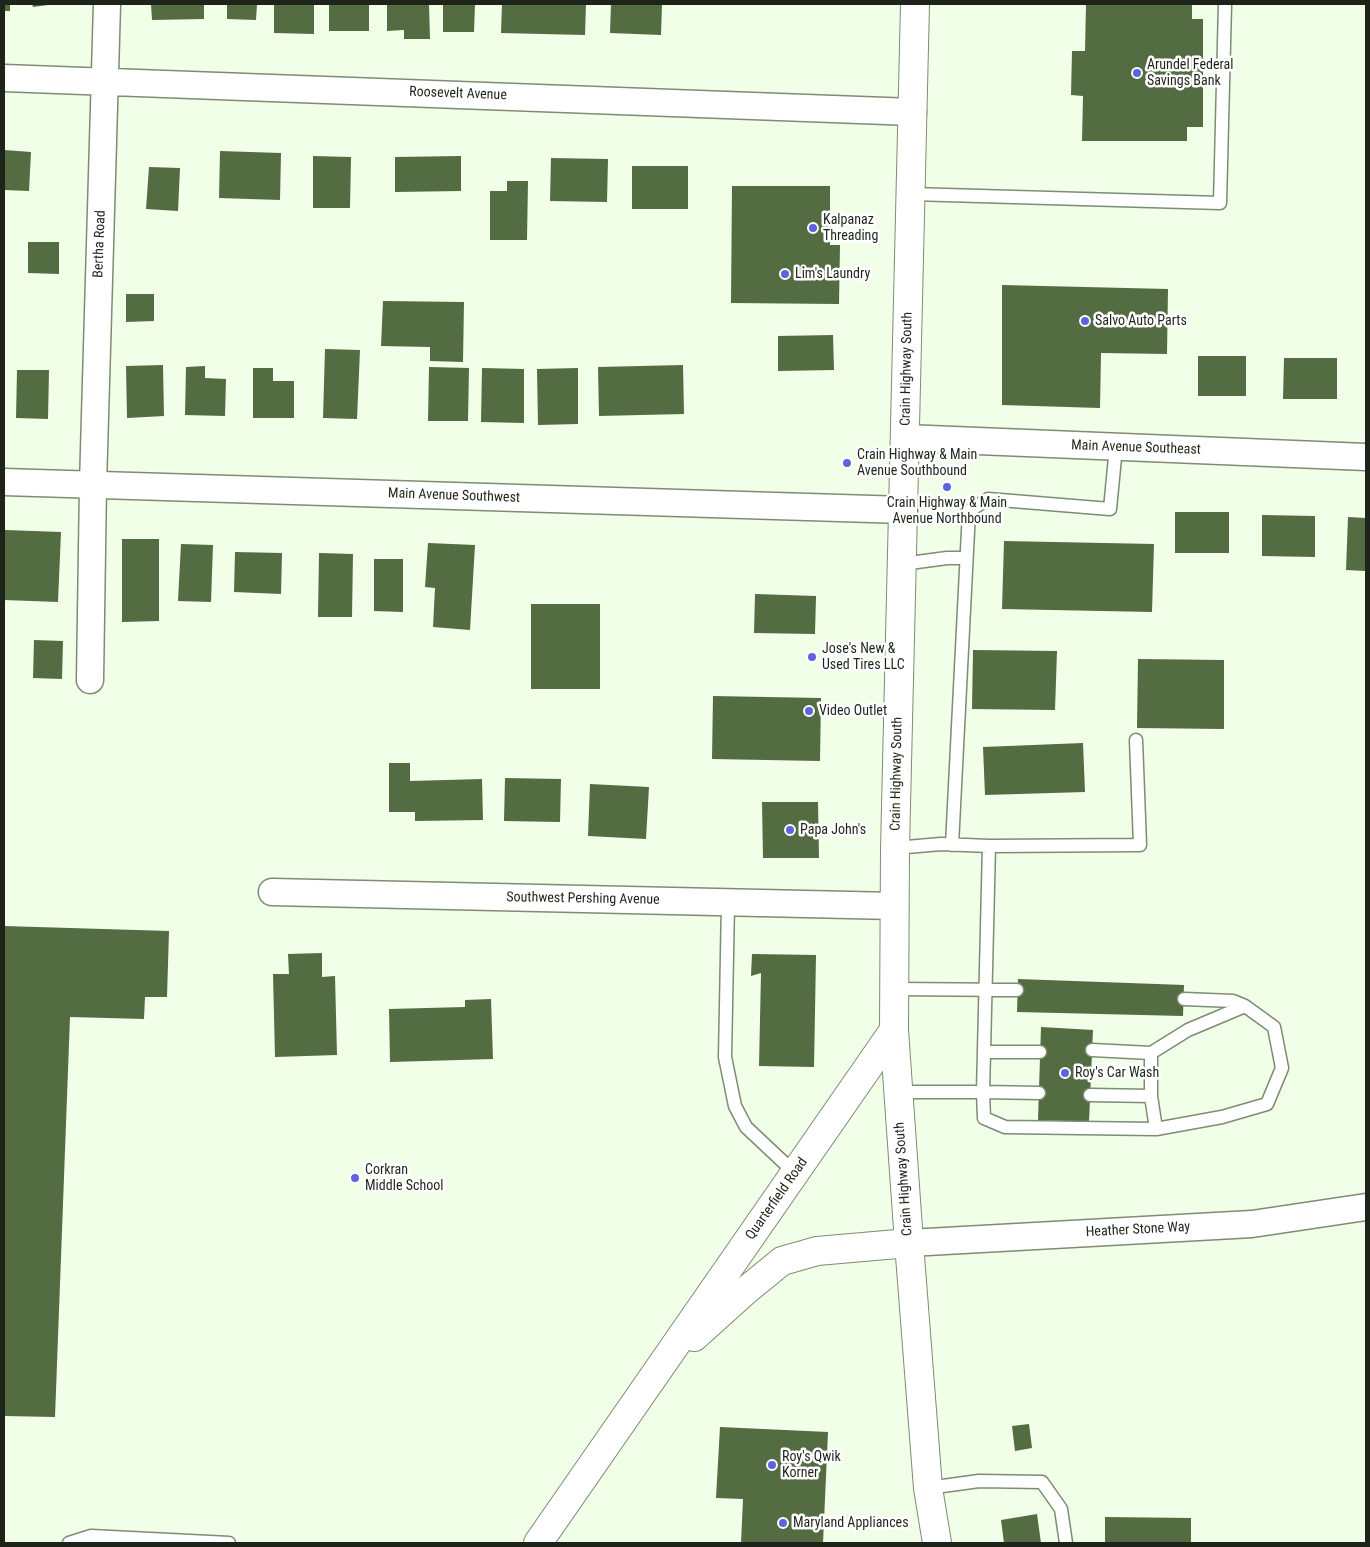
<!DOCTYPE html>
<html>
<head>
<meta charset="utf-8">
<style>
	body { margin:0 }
	#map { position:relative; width:1370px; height:1547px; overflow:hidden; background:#f1fee8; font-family:"Roboto Condensed",sans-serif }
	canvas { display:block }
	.frame { position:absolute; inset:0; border:5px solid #1e241a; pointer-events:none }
</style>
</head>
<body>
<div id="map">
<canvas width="1370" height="1547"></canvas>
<div class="frame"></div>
</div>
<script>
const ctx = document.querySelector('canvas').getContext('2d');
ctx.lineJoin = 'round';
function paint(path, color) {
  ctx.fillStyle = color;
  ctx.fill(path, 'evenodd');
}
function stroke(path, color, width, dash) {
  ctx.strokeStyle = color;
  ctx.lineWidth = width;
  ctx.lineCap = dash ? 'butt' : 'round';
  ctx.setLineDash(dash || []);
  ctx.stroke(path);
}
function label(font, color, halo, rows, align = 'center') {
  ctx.font = font + ' "Roboto Condensed",sans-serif';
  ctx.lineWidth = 5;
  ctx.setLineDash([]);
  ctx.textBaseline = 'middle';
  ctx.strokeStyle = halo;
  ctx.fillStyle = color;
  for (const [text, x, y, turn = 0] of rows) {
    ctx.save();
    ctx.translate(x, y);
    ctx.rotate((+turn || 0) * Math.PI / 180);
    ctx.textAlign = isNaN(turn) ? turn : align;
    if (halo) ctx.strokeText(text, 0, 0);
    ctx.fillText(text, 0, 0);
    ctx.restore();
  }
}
paint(new Path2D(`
	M4,4H10V11H4Z
	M32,4H48V5L33,7Z
	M151,4H204V19L152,20Z
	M227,4H257L256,20L227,19Z
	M274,4H314V34L274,33Z
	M329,4H369V31H329Z
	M387,4H429L430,39H404V30L387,31Z
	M443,4H475L474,32H443Z
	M502,4H586L585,35L501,33Z
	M611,4H662L661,35L610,33Z
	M1086,4H1192V19H1203V127H1187V141H1082L1083,96L1071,95L1072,51H1085Z
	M4,150L31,152L29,191L4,190Z
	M220,151L281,153L280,200L219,198Z
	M313,156L351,157L350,208H313Z
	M461,156V191L395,192V157Z
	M551,158L608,159L607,202L550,201Z
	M632,166H688V209H632Z
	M149,167L180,168L178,211L146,209Z
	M507,181H528L527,240H490V191H507Z
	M732,186H830V245H840L839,304L731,303Z
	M28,242H59V274L28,273Z
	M1002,285L1168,289L1167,354L1101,353L1100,408L1002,405Z
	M126,294H154V321L126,322Z
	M383,301L464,302L463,362L430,361V347L381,346Z
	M833,335L834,370L778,371V336Z
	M325,349L360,350L357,419L323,418Z
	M1198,356H1246V396H1198Z
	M1284,358H1337V399H1283Z
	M163,365L164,416L127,418L126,366Z
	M683,365L684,414L599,416L598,367Z
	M205,366V378L226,379L225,416L185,415L186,367Z
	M429,367L469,368L468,421H428Z
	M253,368H273V381H294V418H253Z
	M482,368L524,369V423L481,422Z
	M578,368V424L538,425L537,369Z
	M17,370H49L48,419L16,418Z
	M1175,512H1229V553H1175Z
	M1262,515L1315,516V557L1262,556Z
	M1348,517L1366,518V571L1346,570Z
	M5,530L61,532L58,602L4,600Z
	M122,539H159V621L122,622Z
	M1004,541L1154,544L1152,612L1002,609Z
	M428,543L475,545L470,630L433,627L435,588L425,587Z
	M181,544L213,545L211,602L178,601Z
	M235,552L282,553L281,594L234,592Z
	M319,553L353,554L352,617H318Z
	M374,559H403V612L374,611Z
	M755,594L816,596L815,634L754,633Z
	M531,604H600V689H531Z
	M34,640L63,641L62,679L33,678Z
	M973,650L1057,651L1055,710L972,709Z
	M1138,659L1224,660V729L1137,728Z
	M713,696L821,698L820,761L712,759Z
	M1083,743L1085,792L985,795L983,747Z
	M389,763H410V781L482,779L483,820L415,821V812H389Z
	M505,778L561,779L560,822L504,821Z
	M590,784L649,787L646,839L588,836Z
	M762,802H818L819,858H763Z
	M4,926L169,931L167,997H145L144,1019L70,1017L55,1417L4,1416Z
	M322,953V977L335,976L337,1055L275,1057L273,974H289L288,954Z
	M752,954L816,955L814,1067L759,1066L761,973L751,976Z
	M1018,979L1184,985L1183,1016L1017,1012Z
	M491,999L493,1059L390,1062L389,1009L465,1007V1000Z
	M1041,1027L1093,1030L1089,1122L1038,1120Z
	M1029,1424L1032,1448L1015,1451L1012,1426Z
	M720,1427L828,1432L823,1543H741L743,1499L716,1498Z
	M1037,1514L1041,1543H1004L1001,1520Z
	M1105,1517L1191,1518V1543H1105Z`), '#536c42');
const service = new Path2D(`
	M911,194L1220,203L1225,4
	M902,564L947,558H966
	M952,845L969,511L988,499L1110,509L1116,447
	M895,848L941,844L989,846L1140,845L1136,740
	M728,903L725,1057L735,1106L746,1127L795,1173
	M894,989L1017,990
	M1092,1050L1151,1053V1096
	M984,1052H1040
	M1151,1053L1188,1030L1245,1006
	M898,1092H983L989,846
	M1039,1093L983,1092L984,1118L1005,1127L1156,1129L1222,1117L1267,1104L1282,1068L1274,1027L1245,1006L1233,1001L1184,999
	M1090,1095L1151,1096L1156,1129
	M928,1488L979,1481L1042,1482L1061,1509L1066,1543
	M69,1543L91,1536L229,1543`);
const minor = new Path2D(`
	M4,78L913,112
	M905,438L1366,457
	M4,482L904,510
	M90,680L93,485L107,4
	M272,892L894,906
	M909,1243L1252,1224L1366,1207`);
const secondary = new Path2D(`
	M694,1337L744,1292L782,1261L817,1251L909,1243
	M538,1543L894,1030`);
const primary = new Path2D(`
	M915,4L895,848L894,1030L909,1243L928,1488L937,1543`);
stroke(service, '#7d8c73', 15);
stroke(minor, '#7d8c73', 29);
stroke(secondary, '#7d8c73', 30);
stroke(primary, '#7d8c73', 30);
stroke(service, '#fff', 12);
stroke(minor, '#fff', 26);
stroke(secondary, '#fff', 28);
stroke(primary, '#fff', 28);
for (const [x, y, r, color] of [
	[1137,73,5,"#5c65dc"],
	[813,228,5,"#5c65dc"],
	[785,274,5,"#5c65dc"],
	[1085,321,5,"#5c65dc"],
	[847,463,5,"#5c65dc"],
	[947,487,5,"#5c65dc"],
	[812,657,5,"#5c65dc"],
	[809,711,5,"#5c65dc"],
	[790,830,5,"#5c65dc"],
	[1065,1073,5,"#5c65dc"],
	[355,1178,5,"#5c65dc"],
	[772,1465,5,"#5c65dc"],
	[783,1523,5,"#5c65dc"]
]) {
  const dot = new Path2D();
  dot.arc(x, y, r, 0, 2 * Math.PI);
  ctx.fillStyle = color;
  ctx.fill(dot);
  stroke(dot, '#fff', 2);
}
label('14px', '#1e241a', '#fff', [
	["Arundel Federal",1147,65],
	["Savings Bank",1147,81],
	["Kalpanaz",823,220],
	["Threading",823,236],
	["Lim's Laundry",795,274],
	["Salvo Auto Parts",1095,321],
	["Crain Highway & Main",857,455],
	["Avenue Southbound",857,471],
	["Crain Highway & Main",947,503,"center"],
	["Avenue Northbound",947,519,"center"],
	["Jose's New &",822,649],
	["Used Tires LLC",822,665],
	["Video Outlet",819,711],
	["Papa John's",800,830],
	["Roy's Car Wash",1075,1073],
	["Corkran",365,1170],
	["Middle School",365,1186],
	["Roy's Qwik",782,1457],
	["Korner",782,1473],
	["Maryland Appliances",793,1523]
], 'left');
label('14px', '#1e241a', '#fff', [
	["Roosevelt Avenue",458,94,2],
	["Bertha Road",100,244,-88],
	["Crain Highway South",907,369,-89],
	["Main Avenue Southeast",1136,448,2],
	["Main Avenue Southwest",454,496,2],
	["Crain Highway South",897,774,-89],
	["Southwest Pershing Avenue",583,899,1],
	["Crain Highway South",904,1179,-94],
	["Quarterfield Road",777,1199,-55],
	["Heather Stone Way",1138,1230,-3]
]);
</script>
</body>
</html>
